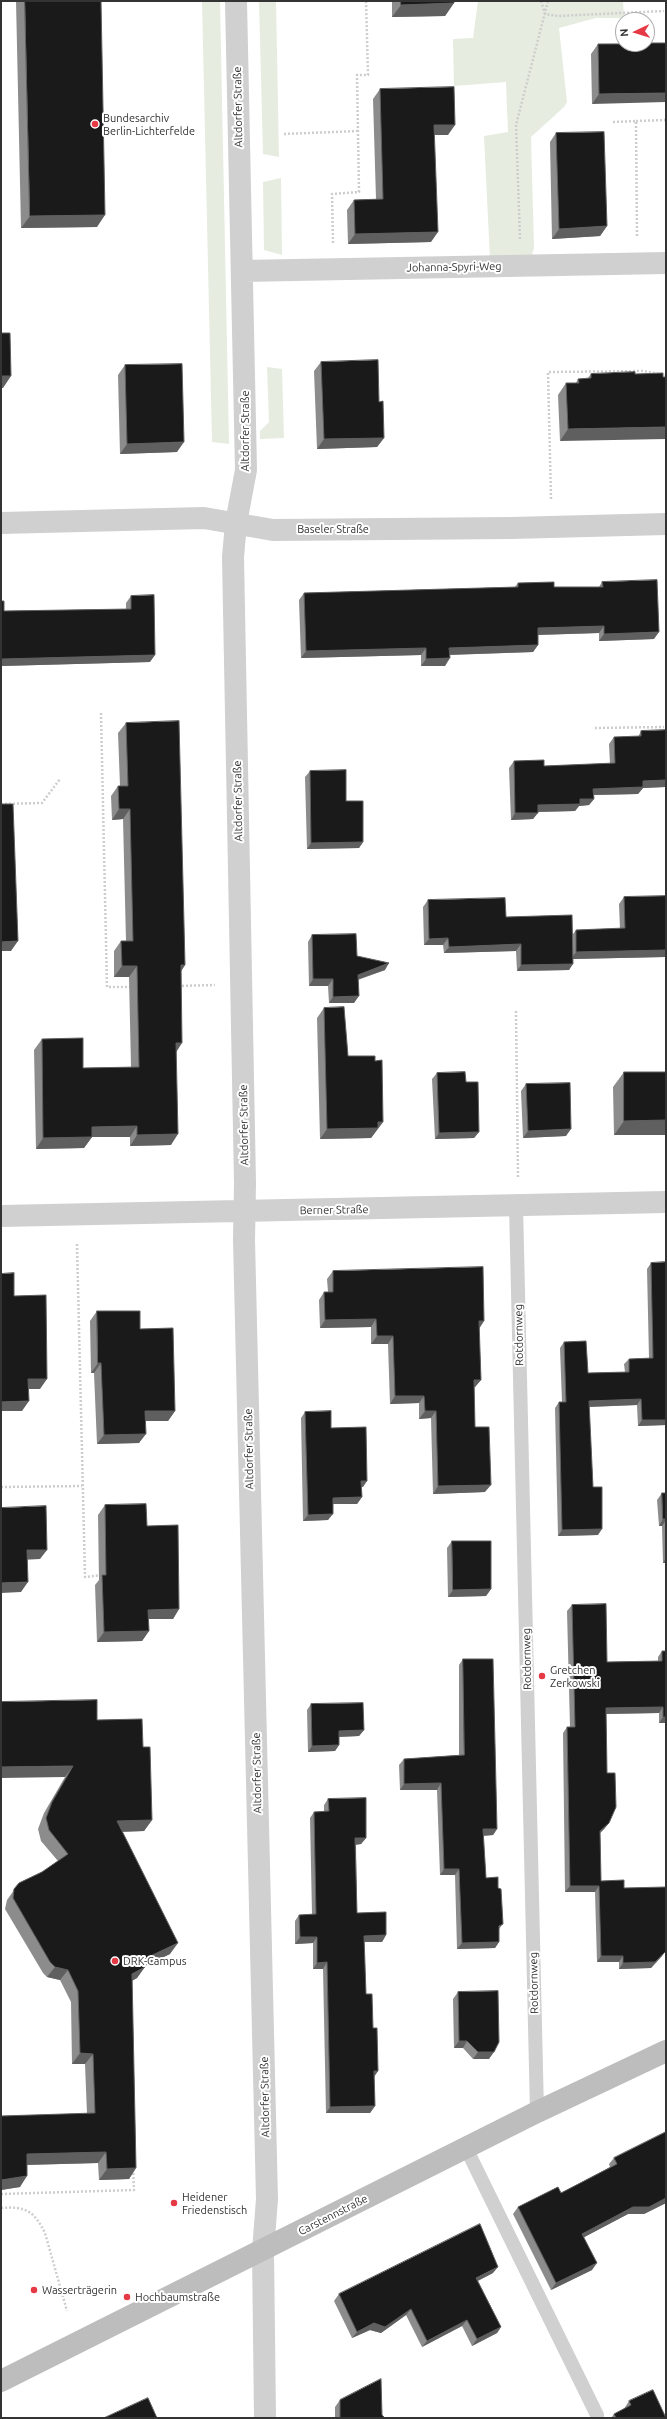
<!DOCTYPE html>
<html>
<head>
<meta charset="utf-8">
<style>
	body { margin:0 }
	#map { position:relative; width:667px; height:2419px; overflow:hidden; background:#fff; font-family:Ubuntu,sans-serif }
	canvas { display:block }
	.frame { position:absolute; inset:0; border:2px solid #333; pointer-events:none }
	.north { position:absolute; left:615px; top:12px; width:40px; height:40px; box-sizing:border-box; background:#fff; border:1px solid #adadad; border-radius:50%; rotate:266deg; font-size:11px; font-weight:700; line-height:16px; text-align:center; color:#333 }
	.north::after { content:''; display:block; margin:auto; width:14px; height:18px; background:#e63946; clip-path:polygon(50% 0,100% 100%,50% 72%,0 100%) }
</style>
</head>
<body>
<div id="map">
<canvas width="667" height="2419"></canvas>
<div class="frame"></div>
<div class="north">N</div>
</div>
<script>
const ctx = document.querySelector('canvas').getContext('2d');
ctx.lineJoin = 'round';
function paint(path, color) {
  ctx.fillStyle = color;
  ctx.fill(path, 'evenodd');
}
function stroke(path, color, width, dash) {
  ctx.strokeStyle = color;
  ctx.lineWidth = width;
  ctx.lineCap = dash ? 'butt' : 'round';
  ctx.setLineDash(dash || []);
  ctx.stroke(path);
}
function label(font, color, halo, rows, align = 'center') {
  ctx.font = font + ' Ubuntu,sans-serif';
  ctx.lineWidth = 4;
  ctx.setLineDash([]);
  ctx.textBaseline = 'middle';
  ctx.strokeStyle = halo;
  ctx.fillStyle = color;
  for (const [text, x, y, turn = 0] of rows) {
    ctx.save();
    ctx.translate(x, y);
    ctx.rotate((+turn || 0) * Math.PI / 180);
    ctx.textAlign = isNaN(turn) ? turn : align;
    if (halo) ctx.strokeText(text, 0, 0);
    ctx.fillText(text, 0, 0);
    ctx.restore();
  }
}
paint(new Path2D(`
	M202,1H220L229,444L212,442Z
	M259,1H276L279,157L263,154Z
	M478,1H623L624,18H596L559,28L567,102L564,107L531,137L534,248L531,258L490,259L484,136L508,132L506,82L454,86L453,39L473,38Z
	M281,178L282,255L264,250L263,182Z
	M267,367L282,369L284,438L260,439V431L269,422Z`), '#e6ecdf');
stroke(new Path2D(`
	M541,1L545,14L558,16L664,11
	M636,121L666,120
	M613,122L636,121L637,237
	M284,134L358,131
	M520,239L516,125L548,1
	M333,243L332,194L359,192L357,75H368L366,1
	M551,499L548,372L643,371L666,375
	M101,713L107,987H131
	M595,728L664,727
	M1,804L42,803L60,779
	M178,986L215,985
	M516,1011L518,1177
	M77,1244L85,1577L101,1575
	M1,1487L82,1486
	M1,2194L134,2190L133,2169
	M1,2208C26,2206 34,2211 45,2233L67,2311`), '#cdcdcd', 2.5, [2, 2]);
stroke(new Path2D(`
	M516,1205L537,2112
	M466,2148L597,2415`), '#d0d0d0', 14);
stroke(new Path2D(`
	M236,1L246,470L236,523L233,557L245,1183L244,1240L267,2199L263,2251L265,2418
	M242,271L666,263
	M1,523L204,518L273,530L511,528L666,524
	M1,1216L666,1202`), '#d0d0d0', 22);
stroke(new Path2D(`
	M1,2381L537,2112L666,2051`), '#bdbdbd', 22);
paint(new Path2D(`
	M16,1H101L97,227L21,228Z
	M392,1H454V3L445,16L392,17Z
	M666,43L592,104L591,54L598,44Z
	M380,89L448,135H434L431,242L348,244L347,210L354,200L376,199L373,99Z
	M556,133L607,226L600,236L552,239L550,142Z
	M321,362L379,402L384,438L377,447L317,449L314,371Z
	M125,365L177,452L120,454L118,375Z
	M635,372L560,441L558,395L566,383H576L578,379L588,378L591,374Z
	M602,582L654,639L599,641V633L538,635V645L533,652L449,655L445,666H421V655L301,658L299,600L304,593L515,587L518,583L554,587H599Z
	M131,596L150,662L1,666V601L4,611L126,609V603Z
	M126,723L185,965L181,971L171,1145L130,1146V1137H92L84,1148L36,1149L34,1050L42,1039L83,1068L131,1067L129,977H114V951L121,941H126L123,819L112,820L111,796L118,786H120L118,733Z
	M641,731L665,787L643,788L638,794L594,795V799L589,805L579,806L575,811L538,812L533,819L511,820L509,768L514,761L544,766L610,764L609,744L614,737H638Z
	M310,771L363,842L359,848L307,849L305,777Z
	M666,896V956L665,957L573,959L569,970L517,971L516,951L444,953L443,945H424L423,907L428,900L506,917L573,934L576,930L620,929L619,904L624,897Z
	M312,935L357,956L385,970L358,980L354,1003H329L328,986H309L308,942Z
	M324,1008L348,1056L383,1122L371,1138L320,1139L317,1018Z
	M624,1072H666V1135H614L613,1087Z
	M437,1073L466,1082L479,1132L474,1138L435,1139L432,1079Z
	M526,1084L566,1136L523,1138L521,1091Z
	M651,1263L666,1425L638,1426L637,1405L589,1407L593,1487L598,1535L558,1536L555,1408L559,1402H562L560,1348L564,1342L588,1373L625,1372L624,1364L629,1359L649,1358L647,1269Z
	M333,1271L479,1329L481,1380L475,1387L474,1388L475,1427L485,1492L433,1494L431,1418L419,1419V1403L390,1404L388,1344H371V1327L320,1328L319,1300L324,1292H328L327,1279Z
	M97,1311L140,1329L175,1411L168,1421H146L139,1443L97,1444L94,1373H91L90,1321Z
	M305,1412L331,1428L363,1487H361L362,1497L357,1504H333L328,1520L303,1521L301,1418Z
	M662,1493H666V1563H663L662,1526H659L657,1500Z
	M105,1505L147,1526L179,1609L173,1619H148L149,1631L142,1641L97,1642L95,1585L99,1580L98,1515Z
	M452,1541L491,1589L486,1596L448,1597L447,1548Z
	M572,1605L607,1662L658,1661V1657L662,1651H666V1723H659V1713L606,1714L607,1773L609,1823L604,1829L600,1833L601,1881L624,1888L662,1956L651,1968L619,1969V1962H597L595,1892H565L563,1733L567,1727H570L567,1611Z
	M463,1659L497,1829L493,1835L483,1836L486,1878L498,1888L503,1924L499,1929V1942L495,1948L457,1949L455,1875H440L437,1790H400L399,1765L404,1759L459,1755V1665Z
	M311,1704L364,1730L359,1736L339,1737V1745L335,1751L308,1752L307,1710Z
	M97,1720L143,1747L152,1820L144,1831L122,1832L170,1954L145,1966L137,1978L132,1981L136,2168L129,2179L99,2180L98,2163L27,2165L20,2187L1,2190V2116L87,2114L85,2064H72L71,2002L60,1980L47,1977L43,1973L5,1909L7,1900L19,1883L42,1872L58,1861L41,1841L38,1829L44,1813L65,1777Z
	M328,1799L366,1838L361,1844L356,1845L357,1913L386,1935L382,1942H364L366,1994L373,2028L378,2071L374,2077L375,2106L370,2113H326L323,1969H313V1943L295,1944V1921L299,1915L312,1914L310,1818L314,1812H324V1805Z
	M458,1992L489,2059H473L463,2048H454L453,1999Z
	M666,2132V2203L644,2214H628L584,2237L592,2270L551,2290L513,2214L518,2207L561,2193L610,2167L609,2164L614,2158Z
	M493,2273L478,2281L501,2327L497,2333L472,2346L462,2326L422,2347L406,2315L381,2333L370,2330L352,2338L334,2301L339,2294Z
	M340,2400L382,2415L385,2418H335V2407Z
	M629,2401L666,2418H611L614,2414L624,2409Z`), '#8c8c8c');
paint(new Path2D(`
	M454,3L445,16L392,17L401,5Z
	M666,93V102L592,104L599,94Z
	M434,125H455L448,135H427Z
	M105,215L97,227L21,228L30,216Z
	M607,226L600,236L552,239L559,229Z
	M438,232L431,242L348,244L355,234Z
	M1,376H11L3,388H1Z
	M666,427V439L560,441L568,429Z
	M384,438L377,447L317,449L324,439Z
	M184,442L177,452L120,454L127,444Z
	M604,626L599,633L533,635L538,628Z
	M659,632L654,639L599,641L604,634Z
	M538,645L533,652L444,655L449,648Z
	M426,648L421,655L301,658L306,651Z
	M155,655L150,662L1,666V659Z
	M450,658L445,666H421L426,659Z
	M666,780V786L665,787L643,788L638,794L589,795L593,789L643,781Z
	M580,799H594L589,805L579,806L575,811L533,812L538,805Z
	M119,809H130L123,819L112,820Z
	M515,813H538L533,819L511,820Z
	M363,842L359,848L307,849L311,843Z
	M448,938L443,945H424L429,939Z
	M18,941L11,951H1V942Z
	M521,944L516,951L444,953L449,947Z
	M666,950V956L665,957L571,959L576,952Z
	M389,963L385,970L353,981L358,975Z
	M573,964L569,970L517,971L521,965Z
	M181,965H185L178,976Z
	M122,966H137L129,977H114Z
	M313,979H333L328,986H309Z
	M359,996L354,1003H329L333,997Z
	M176,1043H182L175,1054Z
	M666,1120V1135H614L624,1121Z
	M378,1122H383L371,1138L320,1139L327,1129Z
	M137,1126L130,1137H92L84,1148L36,1149L43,1138L92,1127Z
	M571,1129L566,1136L523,1138L528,1131Z
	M479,1132L474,1138L435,1139L439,1133Z
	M178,1134L171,1145L130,1146L137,1135Z
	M376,1319L371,1327L320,1328L325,1320Z
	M479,1321H484L479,1329Z
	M377,1336H393L388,1344H371Z
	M98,1363H101L94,1373H91Z
	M28,1379H47L40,1389H21Z
	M474,1380H481L475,1387L469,1388Z
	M395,1396H424L419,1403L390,1404Z
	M641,1399L637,1405L585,1407L589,1401Z
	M29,1401L22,1411H1V1402Z
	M145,1411H175L168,1421H138Z
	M425,1411H436L431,1418L419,1419Z
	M642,1420H666V1425L638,1426Z
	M146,1434L139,1443L97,1444L104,1435Z
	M361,1481H367L363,1487H356Z
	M491,1485L485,1492L433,1494L438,1486Z
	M362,1497L357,1504H328L333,1498Z
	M333,1514L328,1520L303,1521L308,1515Z
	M663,1519H666V1520L662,1526H659Z
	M602,1529L598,1535L558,1536L562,1530Z
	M27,1550H47L40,1559L20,1560Z
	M666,1558V1563H663Z
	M28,1582L21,1592L1,1593V1583Z
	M491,1589L486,1596L448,1597L453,1590Z
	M179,1609L173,1619H141L148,1610Z
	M149,1631L142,1641L97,1642L104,1632Z
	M663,1707L659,1713L601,1714L606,1708Z
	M663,1717H666V1723H659Z
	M364,1730L359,1736L334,1737L339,1731Z
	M339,1745L335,1751L308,1752L312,1746Z
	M73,1766L65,1777L1,1778V1767Z
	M441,1783L437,1790H400L404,1784Z
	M152,1820L144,1831L110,1832L117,1821Z
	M609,1823L604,1829L596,1837L600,1831Z
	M483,1829H497L493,1835L478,1836Z
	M355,1838H366L361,1844L351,1845Z
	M444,1869H459L455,1875H440Z
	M570,1886H599L595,1892H565Z
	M386,1935L382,1942H359L364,1936Z
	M300,1937H317L313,1943L295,1944Z
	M499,1942L495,1948L457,1949L462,1943Z
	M178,1943L170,1954L134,1971L142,1960Z
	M666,1951L662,1956L651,1968L619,1969L623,1963Z
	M601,1956H623L619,1962H597Z
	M327,1962L323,1969H313L317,1963Z
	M55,1967L68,1970L60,1980L47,1977Z
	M145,1967L137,1978L124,1985L132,1974Z
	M459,2041H467L463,2048H454Z
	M478,2052H494L489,2059H473Z
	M80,2053L93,2054L85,2064H72Z
	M374,2071H378L373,2078Z
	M375,2106L370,2113H326L330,2107Z
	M106,2152L98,2163L20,2165L27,2154Z
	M136,2168L129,2179L99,2180L107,2169Z
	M27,2176L20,2187L1,2190V2180Z
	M666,2198V2203L644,2214H628L577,2241L582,2234L633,2207Z
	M597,2263L592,2270L551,2290L556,2283Z
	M498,2267L493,2273L471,2284L476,2278Z
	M411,2309L406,2315L381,2333L370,2330L352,2338L357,2332L374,2323Z
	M467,2320L462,2326L422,2347L427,2341Z
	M501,2327L497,2333L472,2346L477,2339Z`), '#5f5f5f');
const building = new Path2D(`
	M25,1H101L105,215L30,216Z
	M401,1H454V3L401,5Z
	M647,43H666V93L599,94L598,44H647Z
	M454,87L455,125H434L438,232L355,234L354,200L383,199L380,89Z
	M604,132L607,226L559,229L556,133Z
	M1,333H10L11,376H1Z
	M378,360L379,402L383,401L384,438L324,439L321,362Z
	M182,364L184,442L127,444L125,365Z
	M635,372V374L663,373V377H666V427L568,429L566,383H579L578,379L591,378V374Z
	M657,580L659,632L604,634V626L538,628V645L449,648L450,658L426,659V648L306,651L304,593L518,587V583L554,582V587H603L602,582Z
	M154,595L155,655L1,659V601H4V611L131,609V596Z
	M179,721L185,965H181L182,1043H176L178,1134L137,1135V1126L92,1127V1137L43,1138L42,1039L83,1038V1068L139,1067L137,966H122L121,941H133L130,809H119L118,786H128L126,723Z
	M666,730V780L643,781V787L593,789L594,799H580V804L538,805V813H515L514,761L544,760V766L615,763L614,737L641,736V731Z
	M346,770V801H363V842L311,843L310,771Z
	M1,804H13L18,941L1,942Z
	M666,896V950L576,952V930L625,928L624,897Z
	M505,898L506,917L572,915L573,964L521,965V944L449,947L448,938L429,939L428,900Z
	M356,934L357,956L389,963L358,975L359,996L333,997V979H313L312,935Z
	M344,1007L348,1056H375V1061L382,1060L383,1122H378V1128L327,1129L324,1008Z
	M465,1072L466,1082H478L479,1132L439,1133L437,1073Z
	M624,1072H666V1120L624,1121Z
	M570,1083L571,1129L528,1131L526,1084Z
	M666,1262V1420H642L641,1399L589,1401L593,1487H602V1529L562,1530L559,1402H566L564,1342L586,1341L588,1373L629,1372V1359L653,1358L651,1263Z
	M483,1267L484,1321H479L481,1380H474L475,1427H489L491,1485L438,1486L436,1411H425L424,1396H395L393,1336H377L376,1319L325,1320L324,1292H333V1271Z
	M14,1273V1296L46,1295L47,1379H28L29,1401L1,1402V1274Z
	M97,1311H140V1329L173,1328L175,1411H145L146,1434L104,1435L101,1363H98Z
	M331,1411V1428L366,1427L367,1481H361L362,1497L333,1498V1514L308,1515L305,1412Z
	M662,1493H666V1519H663Z
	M146,1504L147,1526L178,1525L179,1609L148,1610L149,1631L104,1632L102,1575H106L105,1505Z
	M46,1506L47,1550H27L28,1582L1,1583V1508Z
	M452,1541H491V1589L453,1590Z
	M606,1604L607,1662L662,1661V1651H666V1717H663V1707L606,1708L607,1773H615L616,1807L609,1823L600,1831L601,1881L624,1880V1888L666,1887V1951L655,1962L623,1963V1956H601L599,1886H570L567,1727H575L572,1605Z
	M463,1659H493L497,1829H483L486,1878L498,1877V1888L501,1889L503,1924L499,1926V1942L462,1943L459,1869H444L441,1783L404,1784V1759L464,1755Z
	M97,1700V1720L142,1719L143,1747H150L152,1820L117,1821L178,1943L142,1960L145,1967L132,1974L136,2168L107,2169L106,2152L27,2154V2176L1,2180V2116L95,2113L93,2054L80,2053L78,1991L68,1970L55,1967L50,1962L13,1898L14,1889L19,1883L42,1872L68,1854L49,1830L46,1818L52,1802L73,1766L1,1767V1702Z
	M363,1703L364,1730L339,1731V1745L312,1746L311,1704Z
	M366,1798V1838H355L357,1913L386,1912V1935L364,1936L366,1994H372L373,2028H377L378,2071H374L375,2106L330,2107L327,1962L317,1963V1937H300L299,1915L316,1914L314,1812L329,1811L328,1799Z
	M498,1991L499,2042L494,2052H478L467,2041H459L458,1992Z
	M666,2132V2198L649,2207H633L582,2234L597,2263L556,2283L518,2207L558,2187L561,2193L617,2164L614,2158Z
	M480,2224L498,2267L476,2278L501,2327L477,2339L467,2320L427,2341L411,2309L385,2327L374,2323L357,2332L339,2294Z
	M381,2379L382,2415L385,2418H340V2400Z
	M653,2390L666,2418H616L614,2414L631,2405L629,2401Z
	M148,2398L157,2418H104Z`);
paint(building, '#1a1a1a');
stroke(building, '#5f5f5f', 1);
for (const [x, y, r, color] of [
	[95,124,4,"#e63946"],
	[542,1676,4,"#e63946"],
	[115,1961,4,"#e63946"],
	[174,2203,4,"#e63946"],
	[34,2290,4,"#e63946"],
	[127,2297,4,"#e63946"]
]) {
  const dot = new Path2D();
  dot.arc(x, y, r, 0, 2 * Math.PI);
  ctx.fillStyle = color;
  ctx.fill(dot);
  stroke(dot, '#fff', 1.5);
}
label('11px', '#333', '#fff', [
	["Altdorfer Straße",238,107,-91],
	["Johanna-Spyri-Weg",454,267,-1],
	["Altdorfer Straße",245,431,-90],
	["Baseler Straße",333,529],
	["Altdorfer Straße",238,801,-91],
	["Altdorfer Straße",244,1125,-91],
	["Berner Straße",334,1210,-1],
	["Rotdornweg",519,1335,-91],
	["Altdorfer Straße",249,1449,-91],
	["Rotdornweg",527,1659,-91],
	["Altdorfer Straße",257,1773,-91],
	["Rotdornweg",534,1983,-91],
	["Altdorfer Straße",265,2097,-91],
	["Carstennstraße",333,2215,-27]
]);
label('11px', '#333', '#fff', [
	["Bundesarchiv",103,118],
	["Berlin-Lichterfelde",103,131],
	["Gretchen",550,1670],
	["Zerkowski",550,1683],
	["DRK-Campus",123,1961],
	["Heidener",182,2197],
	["Friedenstisch",182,2210],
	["Wasserträgerin",42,2290],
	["Hochbaumstraße",135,2297]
], 'left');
</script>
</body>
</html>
